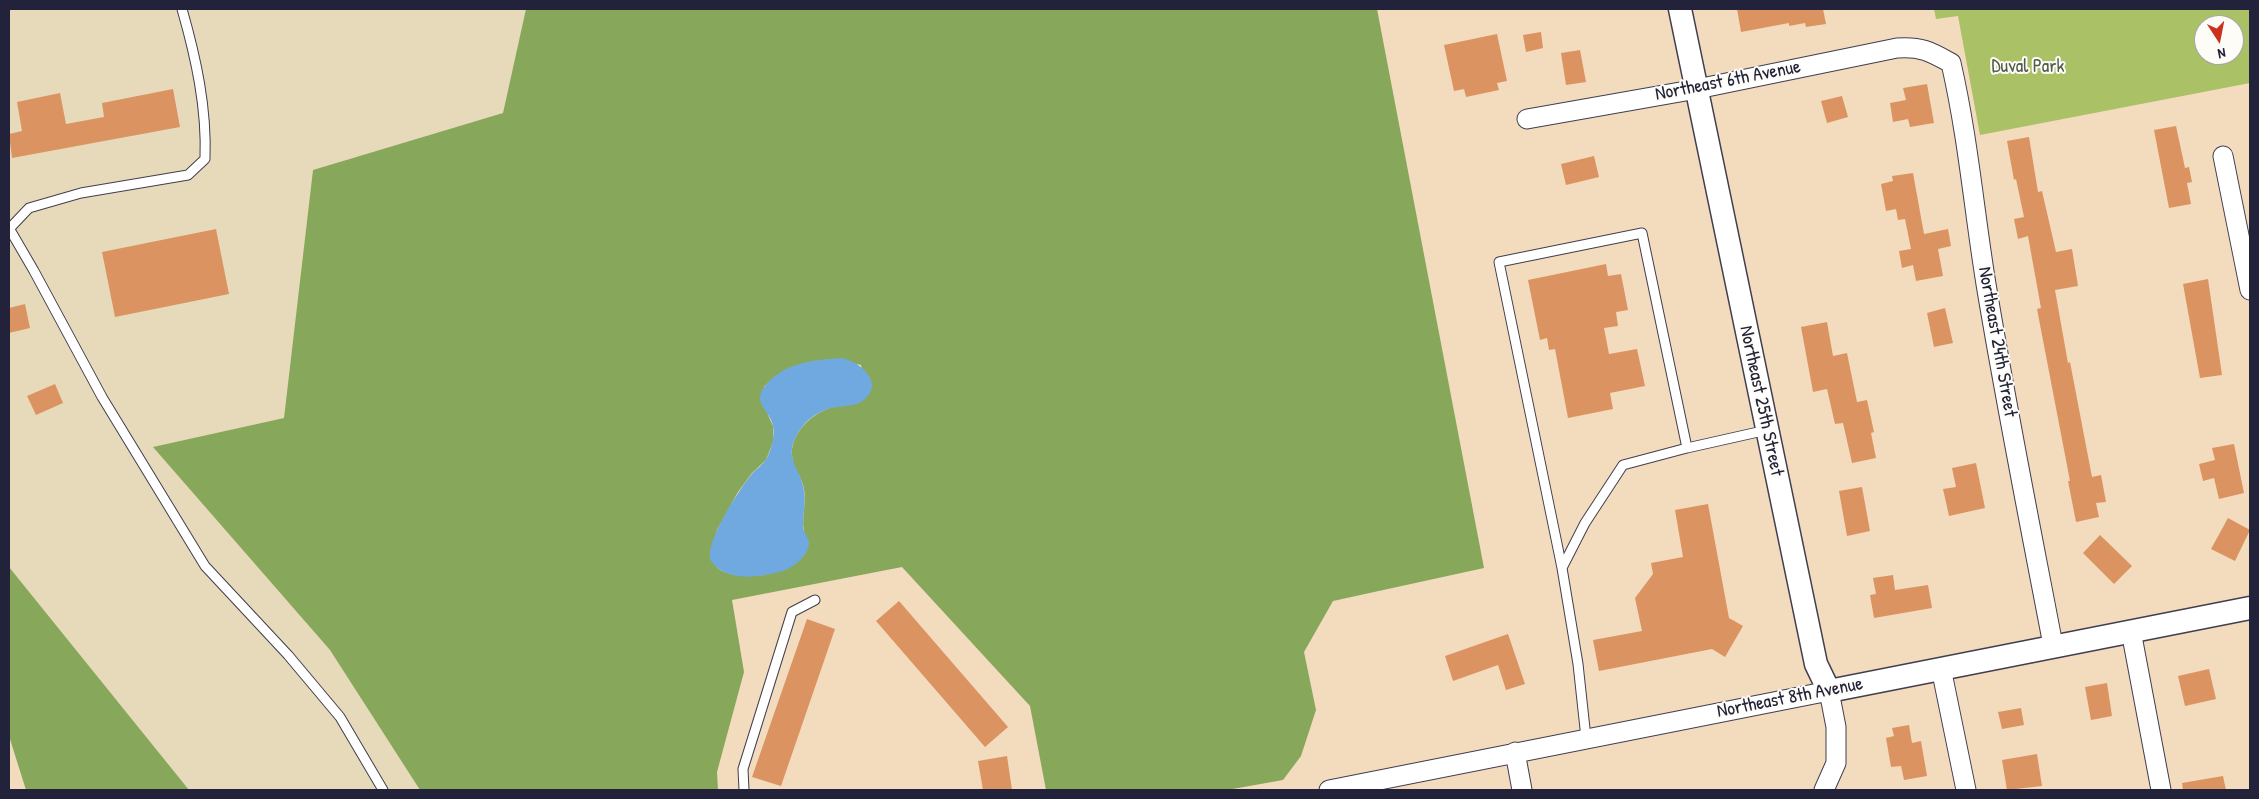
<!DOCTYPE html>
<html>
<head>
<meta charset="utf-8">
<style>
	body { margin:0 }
	#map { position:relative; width:2259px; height:799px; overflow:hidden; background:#f3dbbe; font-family:"Patrick Hand",sans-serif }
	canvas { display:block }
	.frame { position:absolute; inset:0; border:10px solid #22223b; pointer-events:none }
	.north { position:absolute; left:2194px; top:15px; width:50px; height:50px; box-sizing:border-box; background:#fdfcf7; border:1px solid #a5a5ac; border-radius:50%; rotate:169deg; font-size:14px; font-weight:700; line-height:20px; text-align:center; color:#22223b }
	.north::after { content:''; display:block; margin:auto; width:18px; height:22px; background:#c8321e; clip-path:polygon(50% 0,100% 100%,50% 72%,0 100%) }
</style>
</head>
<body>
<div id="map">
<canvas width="2259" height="799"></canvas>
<div class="frame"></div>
<div class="north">N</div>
</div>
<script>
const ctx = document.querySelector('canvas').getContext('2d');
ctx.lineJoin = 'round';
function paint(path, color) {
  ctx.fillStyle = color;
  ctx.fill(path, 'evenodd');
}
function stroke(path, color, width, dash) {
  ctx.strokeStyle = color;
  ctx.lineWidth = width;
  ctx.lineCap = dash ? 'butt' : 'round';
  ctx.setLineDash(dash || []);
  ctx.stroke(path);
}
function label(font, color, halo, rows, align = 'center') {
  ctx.font = font + ' "Patrick Hand",sans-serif';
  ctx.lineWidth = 4;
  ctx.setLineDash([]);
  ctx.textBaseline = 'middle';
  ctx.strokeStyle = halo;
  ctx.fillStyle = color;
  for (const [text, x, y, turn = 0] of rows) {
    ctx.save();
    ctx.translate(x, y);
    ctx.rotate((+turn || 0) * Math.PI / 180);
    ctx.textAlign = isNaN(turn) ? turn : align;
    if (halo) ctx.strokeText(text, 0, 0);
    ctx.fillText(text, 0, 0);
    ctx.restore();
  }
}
paint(new Path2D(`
	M9,9H526L503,113L313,170L284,418L154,447L330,650L420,790H189L9,567Z`), '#e6daba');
paint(new Path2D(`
	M1934,9H2250V83L1980,135L1958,16L1936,19ZM2204,25H2234V55H2204Z`), '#aac166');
paint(new Path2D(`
	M526,9H1377L1484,568L1333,601L1304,652L1316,710L1301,756L1283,780L1227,790H1046L1030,706L902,567L732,600L744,672L717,772L718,790H420L330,650L153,447L284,418L313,170L503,113ZM831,359L861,365L866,396C855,407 844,404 830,408C811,414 790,434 792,456C793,468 802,477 804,489C807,504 800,521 805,535L765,575C747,576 718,579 710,557L717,530L738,492L752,473L766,460L773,442V426L768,415L764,387C786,365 801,364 831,359Z
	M9,567L189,790H26L9,736Z`), '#87a75b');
paint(new Path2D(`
	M841,358C863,362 888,387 859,403C853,406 844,406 837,407C818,409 801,423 794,441C786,460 802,472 804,491C806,502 803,513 803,525C802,531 808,536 809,542C809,558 789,571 775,573C762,576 744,579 730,574C724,573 711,565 710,558C707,539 739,490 751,475C756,469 763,465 767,458C771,450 775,436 773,426C771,412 753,404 763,389C780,363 813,360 841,358Z`), '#70a9e0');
paint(new Path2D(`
	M1737,9H1823L1826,24L1806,27L1805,23L1789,26V23L1741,32Z
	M1541,32L1543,48L1526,52L1523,35Z
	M1497,34L1507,81L1497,83L1499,90L1466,97L1464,89L1454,91L1444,45Z
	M1580,50L1586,82L1566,85L1561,53Z
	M1927,84L1934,123L1910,127L1908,119L1893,122L1890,103L1906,100L1903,88Z
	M173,89L180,127L12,158L9,134L22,131L17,102L60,93L66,124L104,117L102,103Z
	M1842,96L1848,117L1827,123L1821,101Z
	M2176,126L2185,168L2189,167L2192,182L2187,183L2191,204L2169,208L2154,130Z
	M2029,137L2038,192L2042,191L2056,252L2072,249L2078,286L2055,290L2068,363L2070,362L2092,477L2101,475L2106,502L2096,503L2099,517L2076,522L2068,481H2070L2037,309L2041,308L2028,236L2018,239L2014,219L2024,217L2016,179L2014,180L2007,141Z
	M1594,156L1599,177L1566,185L1561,164Z
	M1913,173L1924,234L1948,229L1951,246L1938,249L1943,276L1916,281L1913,265L1902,268L1899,251L1911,249L1905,219L1898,220L1896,209L1886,211L1881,184L1893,181L1892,176Z
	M216,229L229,294L115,317L102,252Z
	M1606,264L1608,276L1621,274L1628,310L1616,312L1618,326L1604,328L1609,354L1637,349L1645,386L1610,393L1613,409L1568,418L1555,349L1549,350L1547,338L1540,340L1528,280Z
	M2208,279L2222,375L2200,378L2183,284Z
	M25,304L30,328L9,333V308Z
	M1945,308L1953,343L1934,347L1927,313Z
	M1827,322L1833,356L1847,353L1857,402L1867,400L1874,432L1871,433L1876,458L1852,463L1843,423L1835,424L1827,389L1813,392L1801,327Z
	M55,384L63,403L36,415L27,396Z
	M2234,444L2244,493L2219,499L2214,478L2203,481L2199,464L2215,460L2212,448Z
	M1976,463L1985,508L1949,516L1943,489L1956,487L1952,468Z
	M1862,487L1870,531L1847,536L1839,491Z
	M1708,504L1729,618L1743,626L1725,657L1712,649L1599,671L1593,640L1642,631L1635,598L1653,574L1651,563L1683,557L1675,510Z
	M2228,518L2250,530L2235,561L2211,549Z
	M2100,535L2132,566L2114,584L2083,553Z
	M1893,575L1895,590L1928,585L1932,608L1874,618L1870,595L1876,594L1873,578Z
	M899,601L1008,727L985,747L876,621Z
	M807,619L835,629L781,786L752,777Z
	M1508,634L1525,684L1506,690L1498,665L1453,681L1445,656Z
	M2209,669L2216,699L2185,706L2178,676Z
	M2107,683L2112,716L2091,720L2085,687Z
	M2021,708L2024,725L2002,729L1998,712Z
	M1909,725L1912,743L1921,741L1927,776L1904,780L1901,766L1891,767L1886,738L1894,736L1892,728Z
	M2037,754L2042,786L2007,790L2002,760Z
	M1007,756L1012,790H983L978,761Z
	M2223,776L2226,790H2183L2182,783Z`), '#db9461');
const service = new Path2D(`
	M9,228L34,271L102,397L205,566L288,655L340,717L383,790
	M10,228L29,208L81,193L188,175L205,159C207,108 196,58 182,9
	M1562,568L1499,262L1642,233L1687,448
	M1586,738L1578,664L1562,568L1585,523L1623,465L1687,448L1767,430
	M744,790L743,769L792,612L815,600`);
const minor = new Path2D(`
	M1527,119L1697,89L1897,48C1921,46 1931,52 1951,63C1968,137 1974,210 1986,284C2006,405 2030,525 2053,645
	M2223,156L2250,290
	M2131,631L2161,790
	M1941,668L1966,790
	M1515,752L1522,790
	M1329,790L1829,691L1836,727V763L1824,790`);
const tertiary = new Path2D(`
	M1680,9L1816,664L1829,691L2250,608`);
stroke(service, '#413e4f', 11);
stroke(minor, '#413e4f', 21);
stroke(tertiary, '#413e4f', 25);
stroke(service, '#fff', 9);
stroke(minor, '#fff', 19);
stroke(tertiary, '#fff', 22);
label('19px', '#525a4a', '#fdfcf7', [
	["Duval Park",2028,67]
]);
label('19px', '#22223b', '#fdfcf7', [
	["Northeast 6th Avenue",1728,81,-11],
	["Northeast 24th Street",1997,342,80],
	["Northeast 25th Street",1761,401,78],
	["Northeast 8th Avenue",1790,698,-11]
]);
</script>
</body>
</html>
